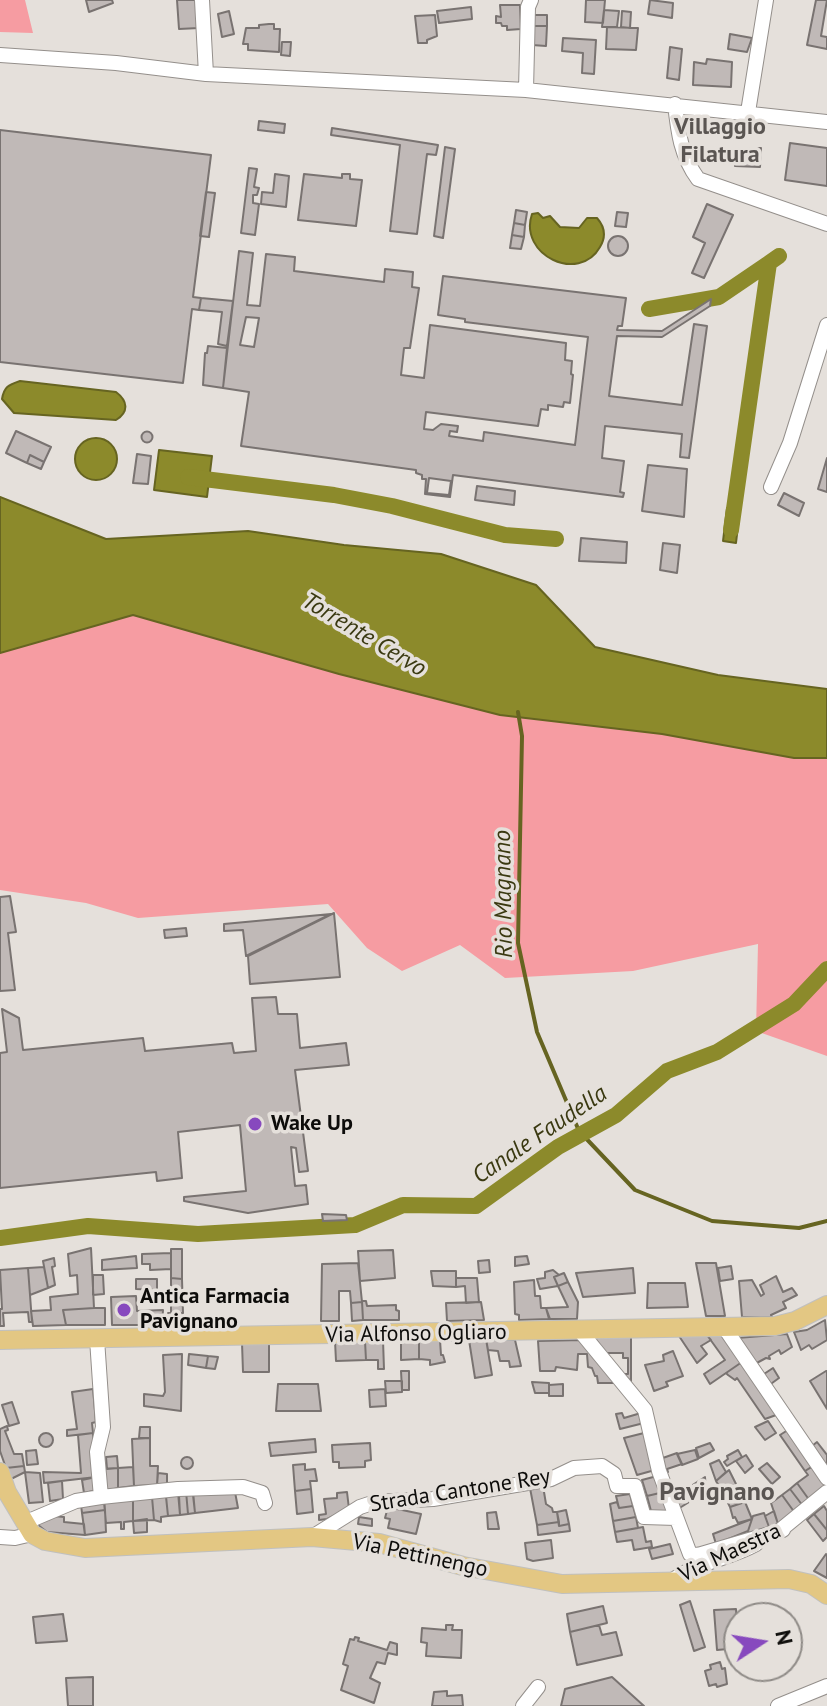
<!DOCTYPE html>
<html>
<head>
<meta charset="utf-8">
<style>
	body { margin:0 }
	#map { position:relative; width:827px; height:1706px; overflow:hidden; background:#e5e0db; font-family:"PT Sans",sans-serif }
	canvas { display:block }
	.north { position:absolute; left:723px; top:1602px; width:80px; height:80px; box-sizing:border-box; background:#e5e0db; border:2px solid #8f8b87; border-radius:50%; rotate:78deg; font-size:22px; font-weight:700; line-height:32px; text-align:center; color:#0d0c0a }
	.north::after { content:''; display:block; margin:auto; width:28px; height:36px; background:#8749be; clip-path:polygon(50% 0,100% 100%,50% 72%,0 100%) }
</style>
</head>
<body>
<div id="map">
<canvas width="827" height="1706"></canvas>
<div class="north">N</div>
</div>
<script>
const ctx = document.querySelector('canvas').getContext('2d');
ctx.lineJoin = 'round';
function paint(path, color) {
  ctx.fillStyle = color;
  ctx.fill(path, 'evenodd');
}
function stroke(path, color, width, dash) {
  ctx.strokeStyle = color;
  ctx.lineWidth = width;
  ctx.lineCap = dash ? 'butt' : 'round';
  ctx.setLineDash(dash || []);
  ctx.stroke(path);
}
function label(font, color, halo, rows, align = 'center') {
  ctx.font = font + ' "PT Sans",sans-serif';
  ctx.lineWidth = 7;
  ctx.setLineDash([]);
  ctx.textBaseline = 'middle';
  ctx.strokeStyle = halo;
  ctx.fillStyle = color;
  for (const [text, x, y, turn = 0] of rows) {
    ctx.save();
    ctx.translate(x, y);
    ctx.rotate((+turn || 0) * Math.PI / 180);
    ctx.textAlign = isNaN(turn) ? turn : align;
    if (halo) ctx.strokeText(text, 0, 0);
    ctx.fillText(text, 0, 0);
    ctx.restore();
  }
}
paint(new Path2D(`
	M0,0H25L33,33L0,32Z
	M133,615L339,674L500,715L662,734L794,758H827V1056L756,1031L758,944L633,971L505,978L460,945L402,971L367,948L328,904L138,918L86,903L0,890V653Z`), '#f69ca2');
const water = new Path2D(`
	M538,213L543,218L550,216L560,227L579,228L587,218H597C605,227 606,237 600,247C579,284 518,255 532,214Z
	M20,381L116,392C128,401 129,412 116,420L14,413L2,399C4,387 8,385 20,381Z
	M75 459a21 21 0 1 1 42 0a21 21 0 1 1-42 0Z
	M159,450L212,456L207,497L154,490Z
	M0,497L106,539L248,531L344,545L441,554L536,585L595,647L718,675L827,689V758H794L662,734L500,715L339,674L133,615L0,653Z
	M727,508L740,509L736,543L723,541Z`);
paint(water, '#8c8a2b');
stroke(water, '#666421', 2);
stroke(new Path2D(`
	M518,712L522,736L518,943L537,1032L579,1131L635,1190L712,1221L799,1228L827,1221`), '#666421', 4);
stroke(new Path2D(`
	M649,309L719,297L769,263
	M188,477L334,495L392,506L505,535L556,539
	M731,530L769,263L779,256
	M0,1238L88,1226L198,1234L355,1225L403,1205L476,1206L558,1147L616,1115L667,1071L717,1052L794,1004L827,969`), '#8c8a2b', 16);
const building = new Path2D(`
	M86,0H112L113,3L89,12Z
	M177,0H197L199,28L179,29Z
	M586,0H605L603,23L585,22Z
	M650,0L673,3L672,18L648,14Z
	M816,0H827L821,36L827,37V49L807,45Z
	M500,5H520L521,29L507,30V26H502L501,23H496V16L501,17Z
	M471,7L472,19L439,23L437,11Z
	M604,10L619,11L617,27H602Z
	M229,11L234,34L222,37L218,14Z
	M622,11L631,12L630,28L621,27Z
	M435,15L437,36L427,40V43H418L415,16Z
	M533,15H547V26H533Z
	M269,24H274V29H280L279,52L248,50V44H243L246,28H259V25Z
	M533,26H547L546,46L532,45Z
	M607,27L638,28L636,50L606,49Z
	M730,34L752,38L747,52L728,49Z
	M563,38L596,40L594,74L582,73L583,53L562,51Z
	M282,42H291L290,56L281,55Z
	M670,47L682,49L679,80L667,78Z
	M707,59L732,62L731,87L693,85L694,62L706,64Z
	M259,121L285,124L284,133L258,130Z
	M332,128L438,145L436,155L427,154L417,234L390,231L400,145L331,135Z
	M0,130L211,155L193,297L201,298L199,310L192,309L183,383L0,362Z
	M790,143L827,148V186L785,180Z
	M445,147L455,149L443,238L434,236Z
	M736,148H761L760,167L735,166Z
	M249,168L257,169L254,187L259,188L257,195H253V203L259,204L255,235L241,233Z
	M275,174L289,176L286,207L261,204L262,192L273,193Z
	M304,174L342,178V174H350V179L362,180L356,226L298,220Z
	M206,192L215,193L209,237L200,236Z
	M707,204L733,215L704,278L692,273L705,243L693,237Z
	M516,210L527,212L525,225L514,223Z
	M617,212L628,213L626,227L615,226Z
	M514,223L525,225L524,237L512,235Z
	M512,235L524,237L521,249L510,248Z
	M608 246a10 10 0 1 1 20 0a10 10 0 1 1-20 0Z
	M239,251L253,253L247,305L260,306L266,254L295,257L294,271L384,282L385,269L413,272L412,287L419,288L410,348H404L401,375L424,378L430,325L566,343L565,360L572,361L571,374L573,375L570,403L564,402L563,407L548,405V410L541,409L538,426L426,412L424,429L433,430L441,424L458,426L457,432L450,431L449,436L483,441L484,432L575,445L588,337L465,322V319L438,315L443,276L626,298L622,326H618L617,330L662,331L711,299L710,306L662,337L617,336L609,396L682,405L694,324L707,326L689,458L680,457L682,434L605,426L602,458L624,461L620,492L624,493L623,497L453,475L450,497L425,494L426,479H422V475L416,473V470L241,446L249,392L223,388ZM246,317L259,318L254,347L240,345Z
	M201,298L233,301L227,346L218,344L222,312L199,310Z
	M208,346L227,348L223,388L203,385L205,353H207Z
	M16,431L51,447L44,462L30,455L27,463L6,453Z
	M141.5 437a5.5 5.5 0 1 1 11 0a5.5 5.5 0 1 1-11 0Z
	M137,454L151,456L148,484L133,483Z
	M30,455L44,462L41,469L27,463Z
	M827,458V492L818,489Z
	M648,465L687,469L684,517L642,511Z
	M429,478L451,481L449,495L427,493Z
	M477,486L515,491L514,505L475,500Z
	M784,493L804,503L799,516L778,505Z
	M581,538L627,542L626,563L579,561Z
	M663,543L680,545L677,573L660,570Z
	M10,896L16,932L8,933L15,990L0,991V897Z
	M334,913L340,977L250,984L248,956Z
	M331,914L246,956L243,930L224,931V924Z
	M186,928L187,936L165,938L164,930Z
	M276,997L278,1014H297L300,1048L346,1043L349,1065L295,1070L308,1171L299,1172L296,1148L291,1147L295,1186L306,1185L308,1204L248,1213L184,1201V1197L246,1191L240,1125L178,1132L182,1178L157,1181L156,1172L0,1188V1053L7,1052L2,1009L19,1018L23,1050L143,1038L145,1051L232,1043L234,1053L256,1051L252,998Z
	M322,1214L346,1215L347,1220L323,1221Z
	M91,1248L94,1308L63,1310L66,1325L33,1326L31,1311L51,1310L50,1297L78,1294L77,1275L70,1276L68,1254Z
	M171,1249H182V1279L171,1278Z
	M393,1250L395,1278L360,1281L358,1251Z
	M171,1253V1269L150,1270V1264H142V1254Z
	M136,1256L137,1268L102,1270V1260Z
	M527,1256L529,1264L515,1266V1257Z
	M54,1258L55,1266L52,1267L55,1285L48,1288L43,1261Z
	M489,1260L490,1272L479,1273L478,1261Z
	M358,1263L362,1302L351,1303L350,1291H339V1321H321L322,1264Z
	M696,1263H716L725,1316H706Z
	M731,1266L733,1279L720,1281L718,1268Z
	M44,1267L48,1288L30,1295L28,1268Z
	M28,1268L32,1322H29L28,1312L3,1313L4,1326H0V1309H2L0,1270Z
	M633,1268L635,1293L583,1297L576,1273Z
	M553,1270L559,1275L554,1277L558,1286L540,1289L537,1279L545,1278V1272Z
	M431,1271H456V1287L433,1286Z
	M564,1273L568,1282L558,1286L554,1277Z
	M93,1275H103L104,1294L93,1295Z
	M776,1276L783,1292L792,1288L797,1295L783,1302L786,1308L771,1315L772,1317H742L739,1281L752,1280L761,1296L764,1294L760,1285Z
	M171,1278L182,1279L183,1313H171Z
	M456,1278H477L479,1302L466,1303L465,1286L456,1287Z
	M136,1279H157V1290L136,1289Z
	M534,1280L535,1296H540L541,1308H546L549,1319L519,1320V1315L515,1314L514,1282Z
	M568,1282L578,1302L577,1319H550L546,1308L568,1307L558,1286Z
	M648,1283H685L688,1307L647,1308Z
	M136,1296L137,1311L163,1310L162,1325H112L111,1297Z
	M362,1301H366L367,1306L396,1305V1310L399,1311V1320H363Z
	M362,1302L363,1320L352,1321L351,1303Z
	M481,1302L484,1320L447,1321L446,1303Z
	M94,1308H105V1325H66L63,1310Z
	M168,1313H183L182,1325H170L171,1315Z
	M825,1320L827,1340L812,1349L809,1345L801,1350L794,1332L807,1330Z
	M787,1334L792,1347L781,1354L779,1350L769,1356L770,1359L766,1358L753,1365L737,1338Z
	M707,1335H725L742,1362L710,1384L704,1374L725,1360Z
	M707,1335L711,1340L701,1346L707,1354L697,1363L679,1336Z
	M631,1336V1381L622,1374H628V1358H623V1353H605L595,1338Z
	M486,1339L492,1375L475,1378L469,1340Z
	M486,1339L515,1340L521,1366L510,1367L509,1361H500L498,1351L488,1350Z
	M383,1340L384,1369H378V1360H366L365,1341Z
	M401,1340H419V1359L401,1360Z
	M419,1340H440L441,1355H443L445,1362L430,1365V1360L419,1359Z
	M582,1340L619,1383H598L597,1376H595L592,1368L588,1367L587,1354H578L577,1370L556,1367L555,1371H540L538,1341Z
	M335,1341H365L366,1360L336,1361Z
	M242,1343H269V1372H243Z
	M673,1351L683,1376L666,1382L668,1386L654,1391L645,1365L664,1361L663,1355Z
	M182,1354L181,1411L144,1406V1394L163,1396L165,1392L163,1355Z
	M189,1354L208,1356L206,1368L188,1365Z
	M208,1356L218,1357L215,1369L206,1368Z
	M742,1362L779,1414L765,1419L737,1378L735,1380L728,1375L726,1373Z
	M773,1368L779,1378L768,1386L761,1376Z
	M401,1371H409V1390H402Z
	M826,1371H827V1409L810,1381Z
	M385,1381H402V1392L386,1393Z
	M532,1382L549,1383V1393H535Z
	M318,1384L321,1411H276L278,1384Z
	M563,1384V1396H549V1385Z
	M93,1389L96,1422L92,1423L93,1433L67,1436V1430L77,1429L72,1392Z
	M385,1389L386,1406L370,1407L369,1390Z
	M12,1402L19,1423L9,1426L2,1405Z
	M622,1413L624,1418L641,1413L644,1423L620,1429L616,1414Z
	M768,1421L776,1433L765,1440L755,1427Z
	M7,1426L8,1430L5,1431L14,1454H22L24,1466L6,1468L0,1451V1429Z
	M140,1427H150V1438H139Z
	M791,1428L816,1464L805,1471L780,1435Z
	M648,1432L655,1470L637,1475L624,1438Z
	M93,1433L96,1477L44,1483L43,1472L81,1473L78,1435Z
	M39 1440a7 7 0 1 1 14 0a7 7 0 1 1-14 0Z
	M150,1438V1466H158L157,1485L134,1486L132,1439Z
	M315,1439L316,1452L271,1456L269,1443Z
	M817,1442L827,1455V1471L812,1446Z
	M370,1443L371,1460L365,1461V1467L339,1468V1462H333L332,1445Z
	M710,1443L714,1450L699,1458L696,1448Z
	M36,1450L38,1464L27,1465L26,1451Z
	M695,1450L698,1459L682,1465L677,1454Z
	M738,1450L742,1457L727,1466L724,1462L728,1459L727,1456Z
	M677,1453L682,1464L667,1469L668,1472L665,1473L660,1459Z
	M746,1455L753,1466L745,1473L736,1461Z
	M117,1456L118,1468L107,1469L106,1457Z
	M181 1463a6 6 0 1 1 12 0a6 6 0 1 1-12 0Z
	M719,1460L726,1472L716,1481L710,1464Z
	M767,1463L780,1477L772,1484L759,1469Z
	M305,1464V1470L315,1469L317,1481H310L311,1489L295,1491L293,1465Z
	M815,1465L827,1488L810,1501L797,1483L808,1475L805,1471Z
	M24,1466L25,1472L11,1479L6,1468Z
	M133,1467L134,1486L118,1488V1468Z
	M118,1468V1488L103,1492L100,1469Z
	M729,1470L745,1502L730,1507L726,1499L724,1500V1495L716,1481Z
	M25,1472L40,1473L43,1502L29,1503Z
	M158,1473L167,1474V1485H157Z
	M657,1476L664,1492L647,1496L642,1480Z
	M96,1477L98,1490L84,1493L82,1480Z
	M705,1477L706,1491L697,1497L691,1486Z
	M62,1481L63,1499L50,1501L48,1483Z
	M797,1483L810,1501L803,1506L790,1489Z
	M543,1486L546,1504L552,1508L553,1512H557L559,1522L537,1525L530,1488Z
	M691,1486L697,1497L678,1509L674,1500L690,1491L688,1488Z
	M311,1489L313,1512L297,1514L295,1491Z
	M790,1489L803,1506L795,1513L782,1495Z
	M186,1491H193L195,1513L188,1514Z
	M186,1491L188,1514L180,1515L178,1492Z
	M235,1492L238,1508L195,1513L193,1495Z
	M347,1492L349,1509L327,1519L319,1520V1515L326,1514L324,1499L337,1498V1493Z
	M664,1492L671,1512L651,1511L647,1496Z
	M630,1494L633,1506L619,1508L616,1496Z
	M179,1495L180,1515L168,1516L166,1496Z
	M782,1495L795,1513L778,1524L771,1503Z
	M152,1497L154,1520L133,1521V1498Z
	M152,1497H166L168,1516L161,1517V1522L154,1520Z
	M104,1498L105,1510L82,1513L81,1505Z
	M133,1500V1521L124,1522V1529H121V1522L106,1523L104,1502Z
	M617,1502L619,1508L633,1506L636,1517L613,1521L610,1504Z
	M745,1502L752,1519L738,1523L735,1517L733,1518L730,1507Z
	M824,1506L827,1511V1530L814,1514Z
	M388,1507L421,1514L416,1534L388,1528L390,1519L385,1518Z
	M105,1510L106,1532L85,1535L82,1513Z
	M566,1510L569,1524L559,1526L557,1512Z
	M774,1511L778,1524L769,1527L765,1516Z
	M496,1512L499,1529H488L487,1513Z
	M764,1513L769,1527L749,1533L748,1531L753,1516Z
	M814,1514L827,1530V1537L823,1541L807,1520Z
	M43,1515L64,1517V1522L84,1524L85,1535L47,1532L33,1521Z
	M359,1517L372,1519V1526L358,1524Z
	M636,1517L638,1528L615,1532L613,1521Z
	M147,1519V1532L134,1533L133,1521Z
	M752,1519L748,1531L716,1544L713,1534Z
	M559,1522V1526L569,1524L570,1531L538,1535L537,1525Z
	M643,1527L646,1542L651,1541L652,1547L634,1550L632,1540L617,1542L615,1532Z
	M551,1540L553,1558L533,1561L527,1559L525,1543Z
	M670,1544L673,1554L652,1559L649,1549Z
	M826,1554L827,1555V1578L814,1571Z
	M690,1601L705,1647L694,1651L680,1605Z
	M603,1606L607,1623L570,1632L567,1614Z
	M736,1609L737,1623L739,1622V1648L717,1650L714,1610Z
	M63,1614L67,1641L36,1643L33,1617Z
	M446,1625H453L452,1630H462L461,1658L426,1656L427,1643L421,1642L422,1628L446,1630Z
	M599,1625L602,1635L616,1632L622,1655L577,1665L570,1632Z
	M355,1637L359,1638L358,1641L387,1650L390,1642L397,1644V1655L388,1653L385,1664L377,1662L370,1678L380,1683L374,1703L341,1690L348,1666L343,1664L350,1639L354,1640Z
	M720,1662L722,1669L725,1668L727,1684L717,1687L716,1684L709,1686L705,1671L711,1669L710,1665Z
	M93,1677V1706H68L66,1678Z
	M612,1677L644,1706H561L565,1689Z
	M447,1691V1696L462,1695L463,1706H432L434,1692Z`);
paint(building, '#c0b9b7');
stroke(building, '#797371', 2);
const minor = new Path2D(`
	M202,0L206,74
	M0,55L116,63L206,74L526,90L827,122
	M526,90L528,7L531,0
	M675,104C678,132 681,156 698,179L827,224
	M748,112L766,0
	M771,487L790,443L827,325
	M724,1327L827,1478
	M580,1331L645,1410L659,1471L690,1554L698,1555L783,1530
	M97,1339L103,1427L97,1452L101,1497
	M24,1523L76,1501L101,1497L178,1489L243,1487L262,1493L265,1503
	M778,1532L827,1492
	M0,1537L15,1538L32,1534
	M312,1537L360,1507L375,1502L433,1499L551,1479L574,1468L602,1466L614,1474L617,1486H635L644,1517L676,1518
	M669,1583C695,1562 727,1560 756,1544
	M523,1706L538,1687
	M778,1706L827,1686`);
const major = new Path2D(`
	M0,1340C258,1337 516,1332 775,1326L795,1321L827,1305
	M0,1472L7,1492L32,1534L45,1541L85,1548L312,1537L379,1543L463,1566L562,1584L789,1579L811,1584L827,1595`);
stroke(minor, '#948f8b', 16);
stroke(major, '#c0c0bf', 20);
stroke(minor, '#fff', 14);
stroke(major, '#e3c783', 18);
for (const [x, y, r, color] of [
	[255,1124,8,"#8749be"],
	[124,1310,8,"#8749be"]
]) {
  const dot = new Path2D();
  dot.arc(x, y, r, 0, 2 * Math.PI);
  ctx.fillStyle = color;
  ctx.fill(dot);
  stroke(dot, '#e5e0db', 3);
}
label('bold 22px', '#0d0c0a', '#e5e0db', [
	["Wake Up",271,1124],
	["Antica Farmacia",140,1297],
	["Pavignano",140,1322]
], 'left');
label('22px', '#0d0c0a', '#e5e0db', [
	["Via Alfonso Ogliaro",416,1334,-1],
	["Strada Cantone Rey",460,1491,-9],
	["Via Maestra",730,1553,-25],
	["Via Pettinengo",420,1556,12]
]);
label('bold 24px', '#5a5552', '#e5e0db', [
	["Villaggio",720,127],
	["Filatura",720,155]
]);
label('italic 24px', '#3a3911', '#e5e0db', [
	["Torrente Cervo",364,635,31],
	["Rio Magnano",504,894,-91],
	["Canale Faudella",540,1135,-34]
]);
label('bold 26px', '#5a5552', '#e5e0db', [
	["Pavignano",717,1493]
]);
</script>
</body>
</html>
